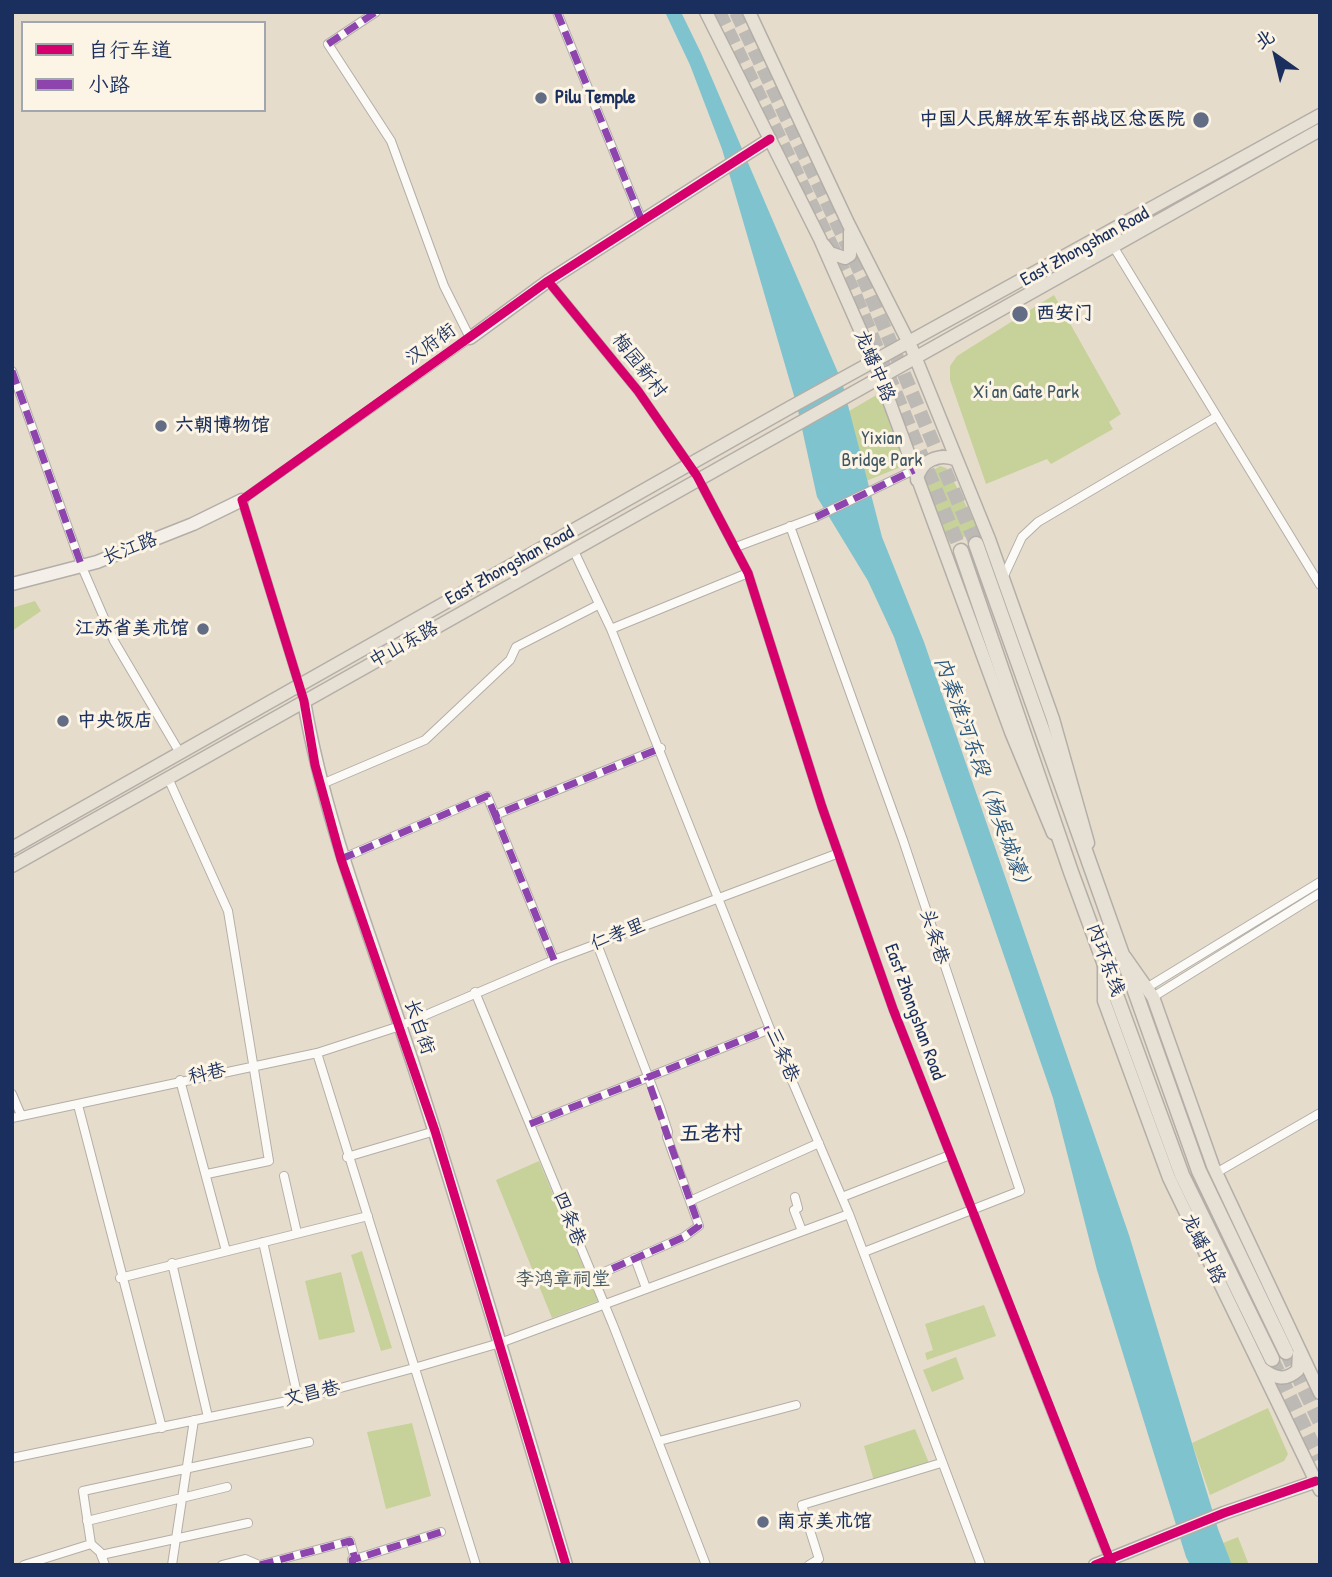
<!DOCTYPE html>
<html>
<head>
<meta charset="utf-8">
<style>
	body { margin:0 }
	#map { position:relative; width:1332px; height:1577px; overflow:hidden; background:#e6dccb; font-family:"Patrick Hand","LXGW WenKai TC",sans-serif }
	canvas { display:block }
	.frame { position:absolute; inset:0; border:14px solid #1b2f5e; pointer-events:none }
	.legend { position:absolute; left:21px; top:21px; width:245px; height:91px; box-sizing:border-box; background:#fcf5e5; border:2px solid #a2a6af; margin:0; padding:9px 12px; list-style:none; font-size:21px; color:#1b2f5e }
	.legend li { display:flex; align-items:center; gap:14px; height:35px }
	.legend b { width:35px; border:2px solid #a2a6af }
	.north { position:absolute; left:1241px; top:21px; width:70px; height:70px; -webkit-text-stroke:5px #fcf5e5; paint-order:stroke; rotate:326deg; font-size:19px; font-weight:700; line-height:28px; text-align:center; color:#1b2f5e }
	.north::after { content:''; display:block; margin:auto; width:24px; height:32px; background:#1b2f5e; clip-path:polygon(50% 0,100% 100%,50% 72%,0 100%) }
</style>
</head>
<body>
<div id="map">
<canvas width="1332" height="1577"></canvas>
<div class="frame"></div>
<ul class="legend">
<li><b style="height:9px;background:#d6006c"></b>自行车道</li>
<li><b style="height:9px;background:#8e44ad"></b>小路</li>
</ul>
<div class="north">北</div>
</div>
<script>
const ctx = document.querySelector('canvas').getContext('2d');
ctx.lineJoin = 'round';
function paint(path, color) {
  ctx.fillStyle = color;
  ctx.fill(path, 'evenodd');
}
function stroke(path, color, width, dash) {
  ctx.strokeStyle = color;
  ctx.lineWidth = width;
  ctx.lineCap = dash ? 'butt' : 'round';
  ctx.setLineDash(dash || []);
  ctx.stroke(path);
}
function label(font, color, halo, rows, align = 'center') {
  ctx.font = font + ' "Patrick Hand","LXGW WenKai TC",sans-serif';
  ctx.lineWidth = 6;
  ctx.setLineDash([]);
  ctx.textBaseline = 'middle';
  ctx.strokeStyle = halo;
  ctx.fillStyle = color;
  for (const [text, x, y, turn = 0] of rows) {
    ctx.save();
    ctx.translate(x, y);
    ctx.rotate((+turn || 0) * Math.PI / 180);
    ctx.textAlign = isNaN(turn) ? turn : align;
    if (halo) ctx.strokeText(text, 0, 0);
    ctx.fillText(text, 0, 0);
    ctx.restore();
  }
}
paint(new Path2D(`
	M1054,295L1121,414L1109,422L1113,429L1051,464L1047,459L986,484L950,380V366L957,356Z
	M885,390L911,463L866,481L849,411Z
	M940,466L946,468L950,474L979,531L945,544L927,483V474Z
	M35,601L41,611L12,631V608Z
	M539,1161L598,1301L552,1318L496,1180Z
	M362,1251L392,1348L381,1351L351,1255Z
	M341,1272L355,1332L319,1340L305,1281Z
	M984,1305L996,1336L927,1360L925,1353L933,1350L925,1324Z
	M956,1357L964,1379L932,1392L923,1370Z
	M1268,1408L1288,1454L1284,1461L1210,1495L1192,1443Z
	M412,1423L431,1496L386,1509L367,1432Z
	M915,1429L929,1463L874,1481L864,1446Z
	M1238,1537L1249,1565H1232L1223,1543Z`), '#c7d29a');
paint(new Path2D(`
	M665,12H681L701,53L842,382L882,537L924,642L1129,1235L1218,1529L1232,1565H1190L1186,1557L1097,1270L1053,1098L894,637L868,581L817,497L797,406L722,149L690,65Z`), '#7ec3ce');
stroke(new Path2D(`
	M719,12L853,290L961,551
	M736,12L865,282L976,544
	M1286,1352L1320,1423
	M1272,1359L1320,1459`), '#bdb9b5', 14, [14, 7]);
const street = new Path2D(`
	M557,12L642,221
	M1113,246L1320,585
	M548,281L638,391L697,476L748,573L822,807L893,1009L1110,1561
	M12,371L82,567L114,641L180,753
	M790,526L903,840L1020,1191L864,1252
	M736,547L816,517L914,470
	M573,549L611,629L770,1029L849,1214L981,1565
	M1003,578L1022,537L1038,522L1216,417
	M611,629L748,573
	M304,701L242,500L470,338L444,286L391,141L328,44L376,12
	M168,778L228,911L269,1161L207,1174
	M322,784L425,740L510,660L516,647L598,605
	M341,859L487,796L495,815
	M554,960L495,815L661,748
	M1148,987L1320,882
	M475,992L613,1325L706,1565
	M1153,997L1320,893
	M317,1053L476,1565
	M180,1080L226,1251
	M12,1094L21,1115
	M78,1105L162,1428
	M12,1118L317,1053L400,1026L554,960L839,853
	M530,1124L770,1029
	M347,1157L435,1131
	M1216,1173L1320,1113
	M284,1176L297,1233
	M795,1197L798,1208L794,1210L802,1231
	M842,1197L950,1155
	M690,1201L819,1143
	M263,1242L298,1398
	M635,1258L646,1288
	M172,1263L208,1417
	M593,1277L684,1237L699,1226L667,1137L668,1132L660,1107L597,944
	M120,1278L368,1216
	M659,1441L796,1405
	M12,1458L307,1397L414,1368L500,1343L849,1214
	M87,1521L227,1487
	M91,1544L100,1552L105,1565
	M101,1555L248,1523
	M24,1565L91,1544L83,1491L309,1442
	M172,1565L194,1420
	M222,1565L245,1559L259,1565
	M260,1565L350,1541L355,1559
	M353,1565L352,1560L441,1532
	M809,1565L819,1559L802,1505L941,1463`);
const secondary = new Path2D(`
	M470,338L548,281L770,139
	M12,584L97,562L193,524L242,500
	M304,701C326,829 375,947 415,1070C468,1234 517,1399 566,1565
	M1095,1565L1224,1513L1320,1480`);
const primary = new Path2D(`
	M706,12L820,239L877,368L1011,732L1053,833
	M749,12L848,223L912,349L989,539L1053,719L1088,843
	M824,245L830,253L845,258L850,255V232
	M917,480C920,461 939,452 957,460
	M12,848L789,408L1320,115
	M12,866L1320,130
	M1125,957L1153,997L1213,1166L1320,1393
	M1104,966V1001L1169,1178L1320,1490
	M1261,1368C1274,1378 1285,1382 1298,1370L1299,1353`);
const highway = new Path2D(`
	M976,544L1199,1171L1286,1352
	M961,551L1071,872L1182,1175L1272,1359`);
stroke(street, '#b3aea8', 10);
stroke(secondary, '#b3aea8', 15);
stroke(primary, '#b3aea8', 15);
stroke(highway, '#b3aea8', 17);
stroke(street, '#fbfaf7', 8);
stroke(secondary, '#f4f0e9', 12);
stroke(primary, '#e7e0d4', 12);
stroke(highway, '#e7e0d4', 14);
stroke(new Path2D(`
	M557,12L642,221
	M328,44L376,12
	M12,371L82,567
	M816,517L914,470
	M341,859L487,796L495,815
	M554,960L495,815L661,748
	M530,1124L770,1029
	M593,1277L684,1237L699,1226L647,1077
	M260,1565L350,1541L355,1559
	M353,1565L352,1560L441,1532`), '#8e44ad', 7, [14, 7]);
stroke(new Path2D(`
	M548,281L638,391L697,476L748,573L822,807L893,1009L1112,1565
	M566,1565L435,1131L341,859L315,765L304,701L242,500L548,281L770,139
	M1095,1565L1224,1513L1316,1481`), '#d6006c', 9);
for (const [x, y, r, color] of [
	[541,98,7,"#626c84"],
	[1201,120,9,"#626c84"],
	[1020,314,9,"#626c84"],
	[161,426,7,"#626c84"],
	[203,629,7,"#626c84"],
	[63,721,7,"#626c84"],
	[763,1522,7,"#626c84"]
]) {
  const dot = new Path2D();
  dot.arc(x, y, r, 0, 2 * Math.PI);
  ctx.fillStyle = color;
  ctx.fill(dot);
  stroke(dot, '#fcf5e5', 2.5);
}
label('bold 19px', '#1b2f5e', '#fcf5e5', [
	["Pilu Temple",555,98],
	["中国人民解放军东部战区总医院",1185,120,"right"],
	["西安门",1036,314],
	["六朝博物馆",175,426],
	["江苏省美术馆",189,629,"right"],
	["中央饭店",77,721],
	["南京美术馆",777,1522]
], 'left');
label('19px', '#1b2f5e', '#fcf5e5', [
	["East Zhongshan Road",1085,247,-29],
	["汉府街",431,345,-36],
	["梅园新村",639,366,52],
	["龙蟠中路",874,366,67],
	["长江路",130,549,-21],
	["East Zhongshan Road",510,566,-29],
	["中山东路",404,645,-29],
	["仁孝里",618,935,-21],
	["头条巷",934,937,72],
	["内环东线",1105,960,70],
	["East Zhongshan Road",914,1012,70],
	["长白街",419,1027,71],
	["三条巷",782,1055,67],
	["科巷",207,1074,-12],
	["四条巷",569,1219,68],
	["龙蟠中路",1203,1249,64],
	["文昌巷",312,1394,-13]
]);
label('19px', '#405663', '#fcf5e5', [
	["Xi'an Gate Park",1026,393],
	["Yixian",882,439],
	["Bridge Park",882,461],
	["李鸿章祠堂",563,1280]
]);
label('italic 21px', '#2c5880', '#fcf5e5', [
	["内秦淮河东段（杨吴城濠）",983,776,70]
]);
label('bold 21px', '#1b2f5e', '#fcf5e5', [
	["五老村",711,1134]
]);
</script>
</body>
</html>
